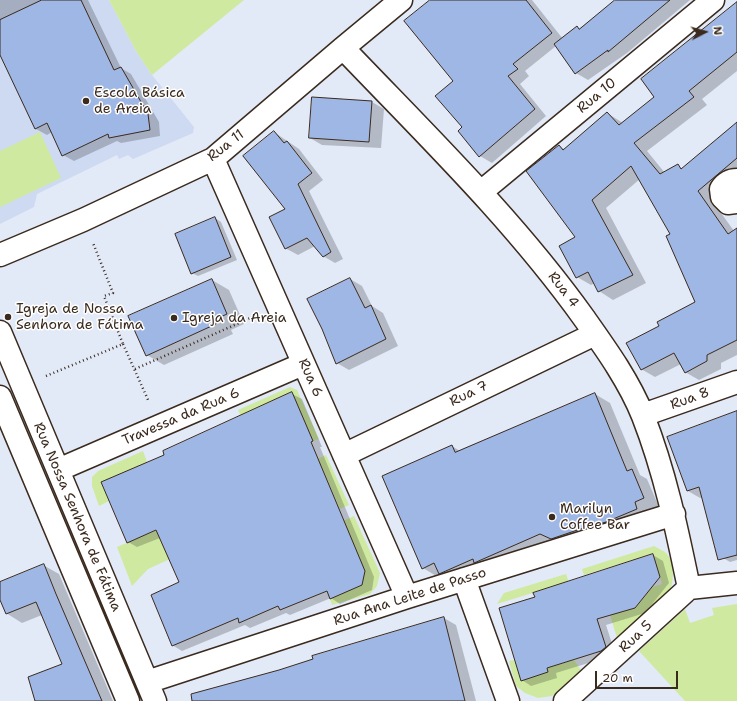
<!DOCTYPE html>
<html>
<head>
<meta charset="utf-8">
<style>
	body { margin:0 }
	#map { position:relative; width:737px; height:701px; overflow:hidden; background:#e2e9f7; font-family:"Shantell Sans",sans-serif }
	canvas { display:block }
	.north { position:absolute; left:685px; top:12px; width:40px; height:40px; -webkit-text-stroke:3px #fff; paint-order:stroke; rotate:84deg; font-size:11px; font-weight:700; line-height:16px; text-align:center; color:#3b2a1e }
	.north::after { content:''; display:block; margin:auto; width:14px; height:18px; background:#3b2a1e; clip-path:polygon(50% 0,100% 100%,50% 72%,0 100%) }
	.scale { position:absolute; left:595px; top:671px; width:83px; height:18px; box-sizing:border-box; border:2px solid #3b2a1e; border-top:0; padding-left:5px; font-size:12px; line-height:14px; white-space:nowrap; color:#3b2a1e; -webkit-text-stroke:3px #fff; paint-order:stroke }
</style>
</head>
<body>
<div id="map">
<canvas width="737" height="701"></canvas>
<div class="north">N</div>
<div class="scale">20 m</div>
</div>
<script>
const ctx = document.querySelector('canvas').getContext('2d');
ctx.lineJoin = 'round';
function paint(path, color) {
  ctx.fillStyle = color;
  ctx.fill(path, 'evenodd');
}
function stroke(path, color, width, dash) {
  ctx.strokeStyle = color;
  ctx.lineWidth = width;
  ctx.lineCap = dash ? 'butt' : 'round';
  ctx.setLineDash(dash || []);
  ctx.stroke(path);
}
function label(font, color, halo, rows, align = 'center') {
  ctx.font = font + ' "Shantell Sans",sans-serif';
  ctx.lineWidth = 3;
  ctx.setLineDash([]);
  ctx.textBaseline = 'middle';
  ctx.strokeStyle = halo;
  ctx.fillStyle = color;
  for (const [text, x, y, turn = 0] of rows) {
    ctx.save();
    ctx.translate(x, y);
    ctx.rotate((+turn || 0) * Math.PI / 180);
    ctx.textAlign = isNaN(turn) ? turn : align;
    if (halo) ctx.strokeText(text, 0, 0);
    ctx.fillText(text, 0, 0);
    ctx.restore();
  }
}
paint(new Path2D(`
	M0,0H109L136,51L152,75L194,127L193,133L133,159L128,155L119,159L117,155L37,194L34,207L0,224Z`), '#cedaf1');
paint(new Path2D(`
	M109,0H244L152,75L136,51Z
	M40,132L61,178L0,207V151Z
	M290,387L297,390L319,439L313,441L292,393L250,411L267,450L257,454L238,410Z
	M143,451L147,462L109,501L99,506L92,486V477L98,471Z
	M326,455L349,505L340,509L321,465L295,476L292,470Z
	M354,516L380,573L377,586L370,594L332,605L330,599L360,586L363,583V578L318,532Z
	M171,524L170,559L148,569L132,586L117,547Z
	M654,546C657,548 663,550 666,553C675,562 674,580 670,591L617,638L610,615L635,608L646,595L645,589L662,584L653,554L584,575L582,569Z
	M566,574L573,595L555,586L497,604L504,593Z
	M737,604V701H685L639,651L685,609L690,623L714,615L712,608Z
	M514,660L521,681L548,672L547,668L574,660L581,670L552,696L538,698L525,693L516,686L509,661Z`), '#cfeaa0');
paint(new Path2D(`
	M0,0H88L121,68L131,74L159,122L160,136L121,143L117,141L74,161L63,155L52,132L47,135L36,129L0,53Z
	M432,0H532L563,39L578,28L581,29L616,0H690L627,53L588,80L576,73L556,46L525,71L529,76L520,84L546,116L492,163L480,156L463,128L454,81Z
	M737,4V71L702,99L707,105L647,151L665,173L678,166L683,169L737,123V177L711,199L734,231L737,229V355L721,363V369L699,380L685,372L681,364L655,377L641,369L660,327L696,303L671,234L640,179L606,208L646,283L613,300L599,291L595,283L591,285L577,277V238L559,146L564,149L607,113L623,123L656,97Z
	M372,102L384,109L381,148L322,145L310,138Z
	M274,132L299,149L323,180L309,191L343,259L335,263L323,256L315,246L298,255L285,248L286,209Z
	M215,218L221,222L237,260L198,276L192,273Z
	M350,279L362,286L372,306L383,313L398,346L349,370L337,363Z
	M212,280L229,290L244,324L231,330L233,334L164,365L147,355Z
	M292,394L302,399L322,447H320L374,577L372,590L340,604L331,598L290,615L286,613L250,628L245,625L182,651L172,645L181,582L160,538L137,547L128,542L166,455Z
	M595,394L610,403L640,475L647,479L659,507L438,577L423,568L452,446L460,451Z
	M737,412V560L730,562L718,555L703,497L700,498L688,491Z
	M653,555L663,561L669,583L645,613L606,625L615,653L611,656L556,673L557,678L531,686L522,680Z
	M43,565L59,574L113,701H36L63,665L42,615L22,623L6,613L0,598V583Z
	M444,618L456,625L476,701H199L279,671Z`), '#0003');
const building = new Path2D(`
	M42,0H81L114,70L121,67L148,114L150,130L109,138L108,134L62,156L47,123L35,129L0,55V20Z
	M430,0H526L552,33L513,64L518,69L508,76L535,109L479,157L458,131L462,127L435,96L453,81L404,21Z
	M615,0H670L608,52V50L575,74L554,44L577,26L579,29Z
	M737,2V52L689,91L694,97L634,143L660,174L678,164L681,169L737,122V158L698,191L728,234L737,228V340L707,355V361L685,373L674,353L641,370L626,343L659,326L657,322L695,302L666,236L670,234L631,166L592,200L633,275L598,292L588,272L576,278L559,246L575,237L526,171L559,145L563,150L607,112L619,125L654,97L641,79Z
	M312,97L372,101L369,142L309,138Z
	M274,131L284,143L287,141L312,173L298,184L331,252L323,257L307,238L285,249L269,217L285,209L243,156Z
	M215,217L231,257L191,274L175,234Z
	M350,278L365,308L371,305L386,339L336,364L322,329L307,299Z
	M212,279L227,314L214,320L216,324L146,356L128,316Z
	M292,392L313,441L311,442L365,571L362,585L330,599L327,591L280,610L278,606L239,623L238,618L172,646L151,595L179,582L156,530L127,543L101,482L164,455L163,451Z
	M595,393L627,471L632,469L644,498L635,502L637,509L606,522L596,525L595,524L551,539L540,534L474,563L473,559L439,574L434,563L422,569L382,476L452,445L455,452Z
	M737,411V555L718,560L699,487L687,491L667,437Z
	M653,554L660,577L635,608L597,619L606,647L601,651L547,668L548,672L521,681L499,608L535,597L533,593Z
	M44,564L56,594L102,701H35L28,677L62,664L36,602L6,614L0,600V582Z
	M444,617L465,701H192L191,694L279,670L313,659L312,656Z`);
paint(building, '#9fb7e4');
stroke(building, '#3b2a1e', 1);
const minor = new Path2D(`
	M343,48C426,135 513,219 584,318C606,349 629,381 643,416C665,472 677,530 689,588
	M213,159L407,597
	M737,180C730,180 725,183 721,189L722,197L728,203L737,202
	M481,192L713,0
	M0,255L83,220L213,159L343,48L401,0
	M0,332L155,701
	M0,397L128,701
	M643,415L737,382
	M344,455L595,334
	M58,470L303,364
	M464,579L508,701
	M689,588L737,583
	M147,682L407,597L674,514
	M565,701L689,588`);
stroke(minor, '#3b2a1e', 25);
stroke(new Path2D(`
	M123,344L149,402
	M135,369L255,316
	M46,376L123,344L104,296L113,293L93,243`), '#3b2a1e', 2.5, [1, 3]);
stroke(minor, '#fff', 22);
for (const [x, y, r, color] of [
	[86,101,4,"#3b2a1e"],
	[8,317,4,"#3b2a1e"],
	[174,318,4,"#3b2a1e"],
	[552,517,4,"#3b2a1e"]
]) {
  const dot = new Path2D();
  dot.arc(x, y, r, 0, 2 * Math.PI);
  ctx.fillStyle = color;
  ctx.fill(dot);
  stroke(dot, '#fff', 1.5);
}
label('14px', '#3b2a1e', '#fff', [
	["Escola Básica",94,93],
	["de Areia",94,109],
	["Igreja de Nossa",16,309],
	["Senhora de Fátima",16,325],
	["Igreja da Areia",182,318],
	["Marilyn",560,509],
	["Coffee Bar",560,525]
], 'left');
label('14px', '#3b2a1e', '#fff', [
	["Rua 10",597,96,-40],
	["Rua 11",226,146,-38],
	["Rua 4",563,290,53],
	["Rua 6",310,378,66],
	["Rua 7",469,394,-26],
	["Rua 8",690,399,-20],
	["Travessa da Rua 6",181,417,-23],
	["Rua Nossa Senhora de Fátima",77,517,67],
	["Rua Ana Leite de Passo",410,597,-18],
	["Rua 5",636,637,-43]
]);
</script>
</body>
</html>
